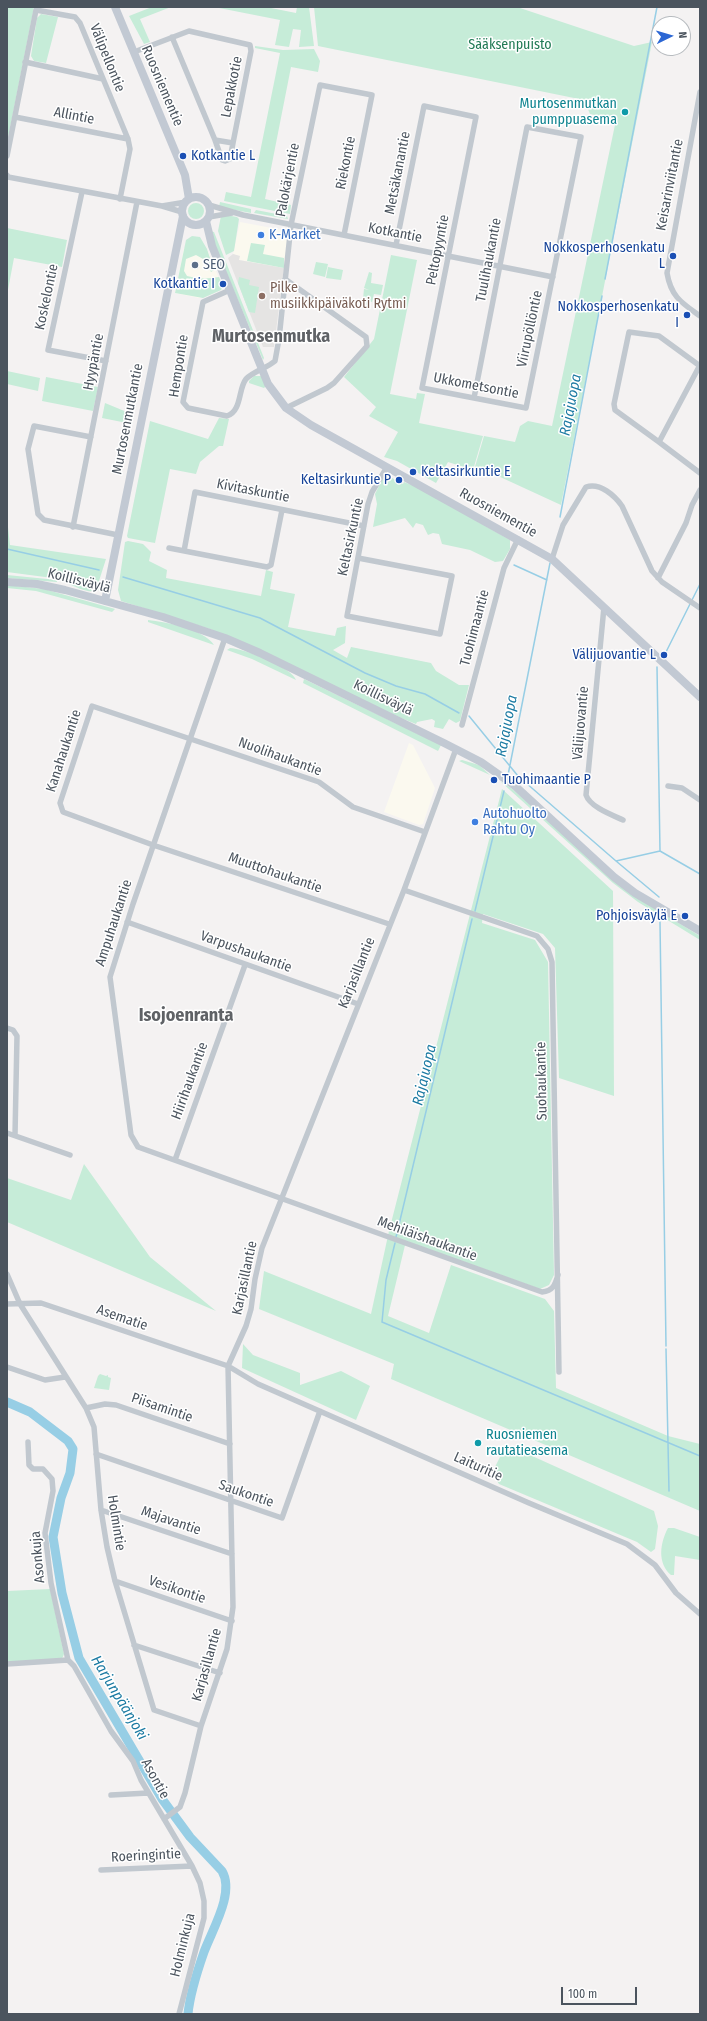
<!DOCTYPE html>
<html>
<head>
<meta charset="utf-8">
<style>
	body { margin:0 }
	#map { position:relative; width:707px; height:2021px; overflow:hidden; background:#f4f2f2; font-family:"Fira Sans Condensed",sans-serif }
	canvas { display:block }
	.frame { position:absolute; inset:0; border:8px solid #4b545e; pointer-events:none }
	.north { position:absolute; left:651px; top:16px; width:40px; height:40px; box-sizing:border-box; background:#fff; border:1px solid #b7bbbf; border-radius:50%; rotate:85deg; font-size:11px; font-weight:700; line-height:16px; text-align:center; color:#4b545e }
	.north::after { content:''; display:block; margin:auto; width:14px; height:18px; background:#2c67d4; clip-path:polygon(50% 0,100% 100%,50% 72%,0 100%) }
	.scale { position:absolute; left:561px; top:1987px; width:76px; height:18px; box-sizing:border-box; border:2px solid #4b545e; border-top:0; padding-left:5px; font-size:12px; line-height:14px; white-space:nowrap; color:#4b545e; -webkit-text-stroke:3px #fff; paint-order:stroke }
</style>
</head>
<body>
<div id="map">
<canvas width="707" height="2021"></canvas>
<div class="frame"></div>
<div class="north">N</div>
<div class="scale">100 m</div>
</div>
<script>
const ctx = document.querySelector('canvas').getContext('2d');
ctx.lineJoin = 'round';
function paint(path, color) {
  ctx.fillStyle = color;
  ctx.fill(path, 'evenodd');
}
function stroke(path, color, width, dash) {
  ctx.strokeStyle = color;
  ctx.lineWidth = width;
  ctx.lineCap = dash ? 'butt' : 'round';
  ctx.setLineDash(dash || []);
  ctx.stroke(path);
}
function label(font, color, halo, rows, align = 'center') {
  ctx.font = font + ' "Fira Sans Condensed",sans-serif';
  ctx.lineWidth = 3;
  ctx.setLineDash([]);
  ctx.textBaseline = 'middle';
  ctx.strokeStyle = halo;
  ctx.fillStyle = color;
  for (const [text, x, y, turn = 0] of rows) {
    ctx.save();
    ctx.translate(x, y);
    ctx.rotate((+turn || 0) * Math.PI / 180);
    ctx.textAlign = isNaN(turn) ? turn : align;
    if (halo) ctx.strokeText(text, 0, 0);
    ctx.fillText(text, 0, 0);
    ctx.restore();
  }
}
paint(new Path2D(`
	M240,222L288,231L284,268L239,260V256L233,254Z
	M184,248L207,249L222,286L220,290L199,298L175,293Z
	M409,743L413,745L435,788L423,824L419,825L384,812Z`), '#fbf9ef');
paint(new Path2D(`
	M233,254L240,256L239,260L284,268L274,347H263L228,258Z`), '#e5e4e3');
paint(new Path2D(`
	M7,7H34L7,143Z
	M152,7H171L140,19L150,42L144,44L129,16Z
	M214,7H266L296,13L297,7H309L314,46L299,47L301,30L293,29L289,47L275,45L280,20Z
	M314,7H517L634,46L652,42L561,505L498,476L474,470L484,436L515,442L520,426L528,421L552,426L616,120L590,114L584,100L318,46Z
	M41,14L58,17L46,63L34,61L31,56L37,18Z
	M255,46L283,50L314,49L320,61L318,72L291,67L265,199L291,205L290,214L224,201L226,192L251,197L280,53L255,48Z
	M220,202L251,209V213L219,207Z
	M188 211a8 8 0 1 1 16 0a8 8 0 1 1-16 0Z
	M256,210L287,216L288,219L254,213Z
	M226,215L237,217L239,219L234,251L226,255L218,231L221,216Z
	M7,228L67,240L62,267L14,258L7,295Z
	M209,231L214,232L264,358L263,360Z
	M192,236L200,237L207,249L214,270L211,272L205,260L196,255L186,259L184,271L187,276C198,279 207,279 219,277L223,286L221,290L203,298L175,293L186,240Z
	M251,243L265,245L263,254L284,258V268L247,261Z
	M391,255L417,260L390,394L416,399L417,393L425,394L419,423L483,436L473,470L448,462L436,483L397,461L384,457L398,432L369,416L376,407L344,377L374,339Z
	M316,262L328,264L325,277L313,274Z
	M328,267L343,270L341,280L326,278Z
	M369,272L372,273L371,283L383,285L381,295L374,294L372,302L368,301L365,309L362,308L364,289L369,290L364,288Z
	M239,277L250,280L249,285L259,287L255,313L249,312L238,283Z
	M7,371L40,378L38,391L7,384Z
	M254,376H262L266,386L264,388L249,383V381Z
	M46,377L98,387L93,411L42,401Z
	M105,403L134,415L132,424L102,418Z
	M219,418L229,419L223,446H219L200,462L196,474L170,469L155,543L128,538L127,536L150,421L208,439Z
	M385,474L403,484L404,482L417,487L510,540V549L503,561L495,562L470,550L442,544L439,534L433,533L428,535L423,525L416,523L413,528L405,518L373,527L377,504L375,494Z
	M7,518L10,545L106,559L98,584L7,572Z
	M128,541L143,544L151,552L149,561L167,570L166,578L261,596L266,570L273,572L270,589L295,594L288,627L335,636L337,628L346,626L345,643L333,650L347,658L351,647L431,663L436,671L459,685H469L460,721L456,723L449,719L443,729L434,727L435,721L432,719L417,722L416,724L401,718L210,629L121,601L118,590L125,542Z
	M7,575L57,580V582L7,578Z
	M70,583L101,589C91,595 78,588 69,584Z
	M7,585L44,589L115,609L112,612L36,591L7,588Z
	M148,620C166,622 204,629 214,645L148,622Z
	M230,648C243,648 293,668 296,680L252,659L227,650Z
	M304,679L441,745L438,751L303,683Z
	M462,760L479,765L490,775L459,761Z
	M500,781L511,788L639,899L700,936V940L638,902L613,883Z
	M502,789L613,891L614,1096L559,1078L555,948L543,934L483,914L482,923L535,940L548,962L554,1275L549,1285L540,1289L406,1241L388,1316L429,1333L451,1265L545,1299L554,1311L556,1388L668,1436L700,1444V1511L391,1379L394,1364L259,1309L264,1271L371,1314L389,1231Z
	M84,1164L150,1257L216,1311L7,1222V1178L71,1200Z
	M243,1344L253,1355L300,1373V1385L341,1371L370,1386L356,1420L242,1368Z
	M100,1374L106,1376L108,1375V1377L111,1378L109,1390L94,1388L98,1376Z
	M510,1446L654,1511L658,1526L655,1549L651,1552L637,1542L499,1484L492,1473L505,1447Z
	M668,1528H674L700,1537V1560L675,1556L674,1575H671C657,1563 660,1543 668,1528Z
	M7,1589V1591L50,1589L64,1654L62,1659L7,1662Z`), '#c6ecd8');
stroke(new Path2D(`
	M605,279L657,7
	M560,517L602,296
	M7,549L99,570
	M514,565L547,580
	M123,577L260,618L365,673L396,686L425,694L459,713
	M692,600L700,584
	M665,654L690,604
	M657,667L660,851
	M469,716L518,776L616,861L660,851L700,874
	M508,775L550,563
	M616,861L659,897
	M475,911L504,791
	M660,922L666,1346
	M396,1237L472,919
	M395,1243L386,1280L382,1322L700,1456
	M666,1349L669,1491`), '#97cee5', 1.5);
stroke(new Path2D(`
	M7,1402L30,1412L68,1441L73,1449L70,1473L61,1498L53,1537L62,1593L79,1658L162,1799L190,1837L222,1871C235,1893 212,1930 204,1952C197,1972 190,1993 188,2014`), '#97cee5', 9);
stroke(new Path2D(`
	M134,52L189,31L250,45L251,51L233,143L215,140L172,37
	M25,62L103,79
	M700,92L667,273C671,297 682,303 700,316
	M15,117L128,139
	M215,140L222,160L225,161L230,159L233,143
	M7,156L36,10L75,17L80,23L128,139L130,149L120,199
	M7,175L8,177L162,206L182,212
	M82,192L48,350L106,361
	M209,205L243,215L553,277
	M162,206L186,202
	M209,217L232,213
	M396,245L424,106L476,117L422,388L526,408L581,137L527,127L474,398
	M285,279L366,337L367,346L334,383L327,388L286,408
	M230,290L203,302L183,402L188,408L227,416C242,411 238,389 246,379C254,371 267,368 275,361L279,339L291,225L320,85L372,95L344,235
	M700,365L659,442L700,473
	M91,437L34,426L28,449L38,514L44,520L118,535
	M659,442L615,410L614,404L629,332L659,336L700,366
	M73,527L137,202
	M169,548L267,567L271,565L282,510
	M184,551L195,492L364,526
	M358,558L452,576L440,634L347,616L368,504L372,492L387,467
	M552,559L563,525L586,487C600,482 615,496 622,506L652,571L662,582L700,608
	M658,578L686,523L692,505L700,490
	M604,607L586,795C590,807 612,815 623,820
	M225,638L133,904L110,977L131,1135L138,1147L542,1292C553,1291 555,1285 558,1275
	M462,725L504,568L518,539
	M668,786L682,788L700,800
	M404,890L537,936L548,949L552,962L559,1372
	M127,922L358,1004
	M389,924L153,845L63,812L60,803L92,706L319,782L353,807L425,832
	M7,1028L13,1030L17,1036L15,1135
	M7,1133L70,1155
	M175,1160L245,965
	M7,1274L20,1304L86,1408L94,1427L101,1510L107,1547L115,1581L154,1710L201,1726
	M7,1304L41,1303L228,1366L258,1384L529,1503L627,1544L655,1565L676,1593L700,1614
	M7,1367L45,1380L65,1377
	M86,1408L105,1404L116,1405L230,1444
	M28,1442L29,1465L33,1469H43L52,1479L53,1491L45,1533L51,1583L68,1660
	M96,1454L282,1518L320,1411
	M101,1510L232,1554
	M115,1581L232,1621
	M134,1645L220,1673
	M7,1664L68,1660L74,1666L111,1731L133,1761L141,1780L192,1866L200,1883L204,1901V1918L179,2014
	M111,1795L148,1793
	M164,1819L180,1807L185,1793L201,1726L227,1649L233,1607L228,1366L246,1326L251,1309L255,1279L262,1248L404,890L456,749
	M101,1870L192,1866`), '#c1c8cf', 5.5);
stroke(new Path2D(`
	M115,7L185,175L189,199
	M182 211a14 14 0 1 1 28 0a14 14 0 1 1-28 0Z
	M206,221L212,246L268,384L286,408L311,425L552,559L700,697
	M7,582L37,584L65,590L163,617L225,638L260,653L444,743L481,762L515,786L614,877L635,893L700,931
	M105,601L183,216`), '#c2c9d3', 8);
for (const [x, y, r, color] of [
	[625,112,4,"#0f9aa8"],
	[183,156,4,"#1a4fb4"],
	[261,235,4,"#3f7fe0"],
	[673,256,4,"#1a4fb4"],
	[195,265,4,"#5c6f8a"],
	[223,284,4,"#1a4fb4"],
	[262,296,4,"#8d6e63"],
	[687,315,4,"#1a4fb4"],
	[413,472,4,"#1a4fb4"],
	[399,480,4,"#1a4fb4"],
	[664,655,4,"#1a4fb4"],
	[494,780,4,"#1a4fb4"],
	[475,822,4,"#3f7fe0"],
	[685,916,4,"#1a4fb4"],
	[478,1443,4,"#0f9aa8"]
]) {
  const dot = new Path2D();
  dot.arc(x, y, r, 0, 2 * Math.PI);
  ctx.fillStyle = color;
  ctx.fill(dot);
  stroke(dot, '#fff', 1.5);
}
label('14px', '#217a55', '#fff', [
	["Sääksenpuisto",510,45]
]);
label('14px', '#4b545e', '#fff', [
	["Välipellontie",107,58,68],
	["Ruosniementie",162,86,67],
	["Lepakkotie",232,87,-79],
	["Allintie",74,116,11],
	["Riekontie",346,163,-79],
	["Metsäkanantie",398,173,-79],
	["Palokärjentie",288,180,-79],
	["Keisarinviitantie",670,185,-79],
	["Kotkantie",395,233,11],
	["Peltopyyntie",438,250,-79],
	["Tuulihaukantie",489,260,-79],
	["Koskelontie",47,297,-78],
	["Viirupöllöntie",530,329,-78],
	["Hyypäntie",94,362,-79],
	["Hempontie",179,366,-81],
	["Ukkometsontie",476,386,11],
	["Murtosenmutkantie",128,419,-79],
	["Kivitaskuntie",253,491,11],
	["Ruosniementie",498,513,29],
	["Keltasirkuntie",351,537,-78],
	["Koillisväylä",79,581,14],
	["Tuohimaantie",475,628,-75],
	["Koillisväylä",383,698,26],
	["Välijuovantie",581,723,-85],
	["Kanahaukantie",64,751,-72],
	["Nuolihaukantie",280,757,20],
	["Muuttohaukantie",275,873,19],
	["Ampuhaukantie",114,923,-72],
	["Varpushaukantie",246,952,20],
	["Karjasillantie",357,973,-68],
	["Hiirihaukantie",190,1081,-70],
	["Suohaukantie",542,1081,-91],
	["Mehiläishaukantie",427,1239,20],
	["Karjasillantie",245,1278,-78],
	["Asematie",122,1318,19],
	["Piisamintie",162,1408,19],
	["Laituritie",478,1467,24],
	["Saukontie",246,1494,19],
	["Majavantie",171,1521,19],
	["Holmintie",116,1523,81],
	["Asonkuja",38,1557,-95],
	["Vesikontie",177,1590,19],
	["Karjasillantie",207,1665,-74],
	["Asontie",155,1779,61],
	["Roeringintie",146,1856,-3],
	["Holminkuja",183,1945,-76]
]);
label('14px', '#0d838f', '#fff', [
	["Murtosenmutkan",617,104],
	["pumppuasema",617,120],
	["Ruosniemen",486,1435,"left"],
	["rautatieasema",486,1451,"left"]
], 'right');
label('14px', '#164399', '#fff', [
	["Kotkantie L",191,156,"left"],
	["Nokkosperhosenkatu",665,248],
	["L",665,264],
	["Kotkantie I",215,284],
	["Nokkosperhosenkatu",679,307],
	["I",679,323],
	["Keltasirkuntie E",421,472,"left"],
	["Keltasirkuntie P",391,480],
	["Välijuovantie L",656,655],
	["Tuohimaantie P",502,780,"left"],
	["Pohjoisväylä E",677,916]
], 'right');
label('14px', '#366cbe', '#fff', [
	["K-Market",269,235],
	["Autohuolto",483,814],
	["Rahtu Oy",483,830]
], 'left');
label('14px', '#4e5e75', '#fff', [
	["SEO",203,265]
], 'left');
label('14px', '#785e54', '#fff', [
	["Pilke",270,288],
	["musiikkipäiväkoti Rytmi",270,304]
], 'left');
label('italic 15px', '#1b7aa2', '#fff', [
	["Rajajuopa",571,405,-79],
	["Rajajuopa",507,726,-79],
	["Rajajuopa",425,1075,-77],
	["Harjunpäänjoki",119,1698,59]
]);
label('bold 18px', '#5f6266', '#fff', [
	["Murtosenmutka",271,337],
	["Isojoenranta",186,1016]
]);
</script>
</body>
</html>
